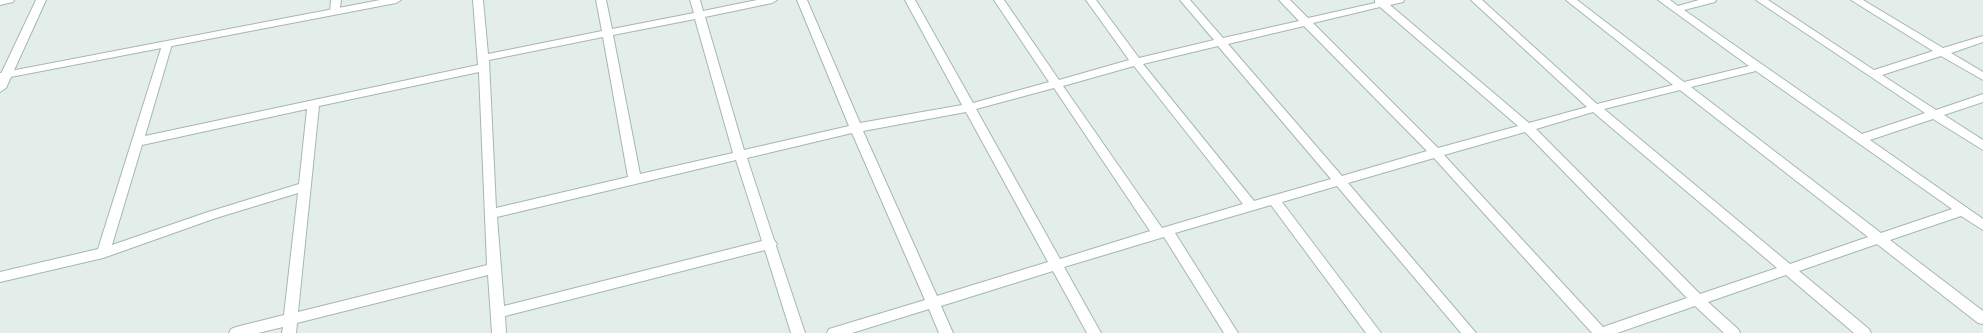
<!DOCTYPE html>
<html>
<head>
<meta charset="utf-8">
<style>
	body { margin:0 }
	canvas { display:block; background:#e3eeea }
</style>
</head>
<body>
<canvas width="1983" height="333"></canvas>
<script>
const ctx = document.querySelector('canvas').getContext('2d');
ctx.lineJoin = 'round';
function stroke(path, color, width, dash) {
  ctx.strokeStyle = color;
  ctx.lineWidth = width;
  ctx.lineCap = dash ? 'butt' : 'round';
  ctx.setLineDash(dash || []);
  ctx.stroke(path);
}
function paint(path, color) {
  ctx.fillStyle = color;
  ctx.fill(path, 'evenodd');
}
const minor = new Path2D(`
	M0,0H14L13,2L0,5Z
	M36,0H46L6,88L0,92V76Z
	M331,0H341L339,14H331L330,12Z
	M473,0H483L488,54L602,31L596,0H606L612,29L694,13L690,0H700L703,11L757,0H777L772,3L705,17L744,150L849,126L797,0H807L860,123L962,105L905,0H915L973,103L1049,82L994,0H1004L1059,80L1129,60L1086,0H1096L1139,58L1214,40L1180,0H1190L1223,38L1299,21L1279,0H1290L1308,18L1375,3V0H1404L1403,2L1390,5L1529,123L1587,107L1471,0H1482L1597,104L1673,85L1566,0H1577L1684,82L1749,66L1658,0H1670L1678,6L1699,0H1716L1715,2L1684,10L1862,134L1925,113L1756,0H1768L1874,70L1933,51L1851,0H1863L1943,48L1983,36V42L1951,53L1983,72V80L1941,56L1882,75L1936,110L1983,94V102L1944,115L1983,140V150L1933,119L1870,140L1983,219V230L1961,216L1890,240L1983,311V324L1978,323L1877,244L1799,271L1869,329L1871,333H1854L1786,275L1708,302L1738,329L1740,333H1724L1695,306L1617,333H1592L1434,158L1348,183L1476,333H1461L1337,186L1282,202L1381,333H1366L1271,205L1175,233L1238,333H1224L1164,237L1064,267L1101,333H1087L1053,271L941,306L953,333H939L929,309L852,333H827L829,329L925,300L852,133L747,158L774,240L777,244L776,246L805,333H791L765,250L505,316L506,333H492L488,275L297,323L296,333H282L283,327L258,333H229L231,329L236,327L284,315L298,193L216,218L103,258L0,282V272L98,249L163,42H171L172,44L145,136L478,65ZM1380,7L1518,126L1438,148L1313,23ZM695,19L733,153L640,174L613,35ZM1304,26L1427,151L1342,176L1228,44ZM603,37L628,177L496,208L489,60ZM1218,46L1331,179L1254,201L1143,64ZM1134,66L1243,204L1162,228L1063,86ZM1756,71L1952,209L1881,233L1691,87ZM479,72L487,265L298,312L319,106ZM1054,88L1150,231L1060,259L976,109ZM1680,90L1868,237L1790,264L1604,109ZM307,109L299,184L208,212L112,245L142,145ZM966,112L1048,262L937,296L863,131ZM1593,112L1777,268L1700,294L1536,129ZM1525,132L1687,298L1603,327L1444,155ZM736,160L762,241L504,306L497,217Z`);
const tertiary = new Path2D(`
	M380,0H401L396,3L0,79V73Z`);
stroke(minor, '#a5b7b2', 2);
stroke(tertiary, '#a5b7b2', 2);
paint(minor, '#fff');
paint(tertiary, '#fff');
</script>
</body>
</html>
